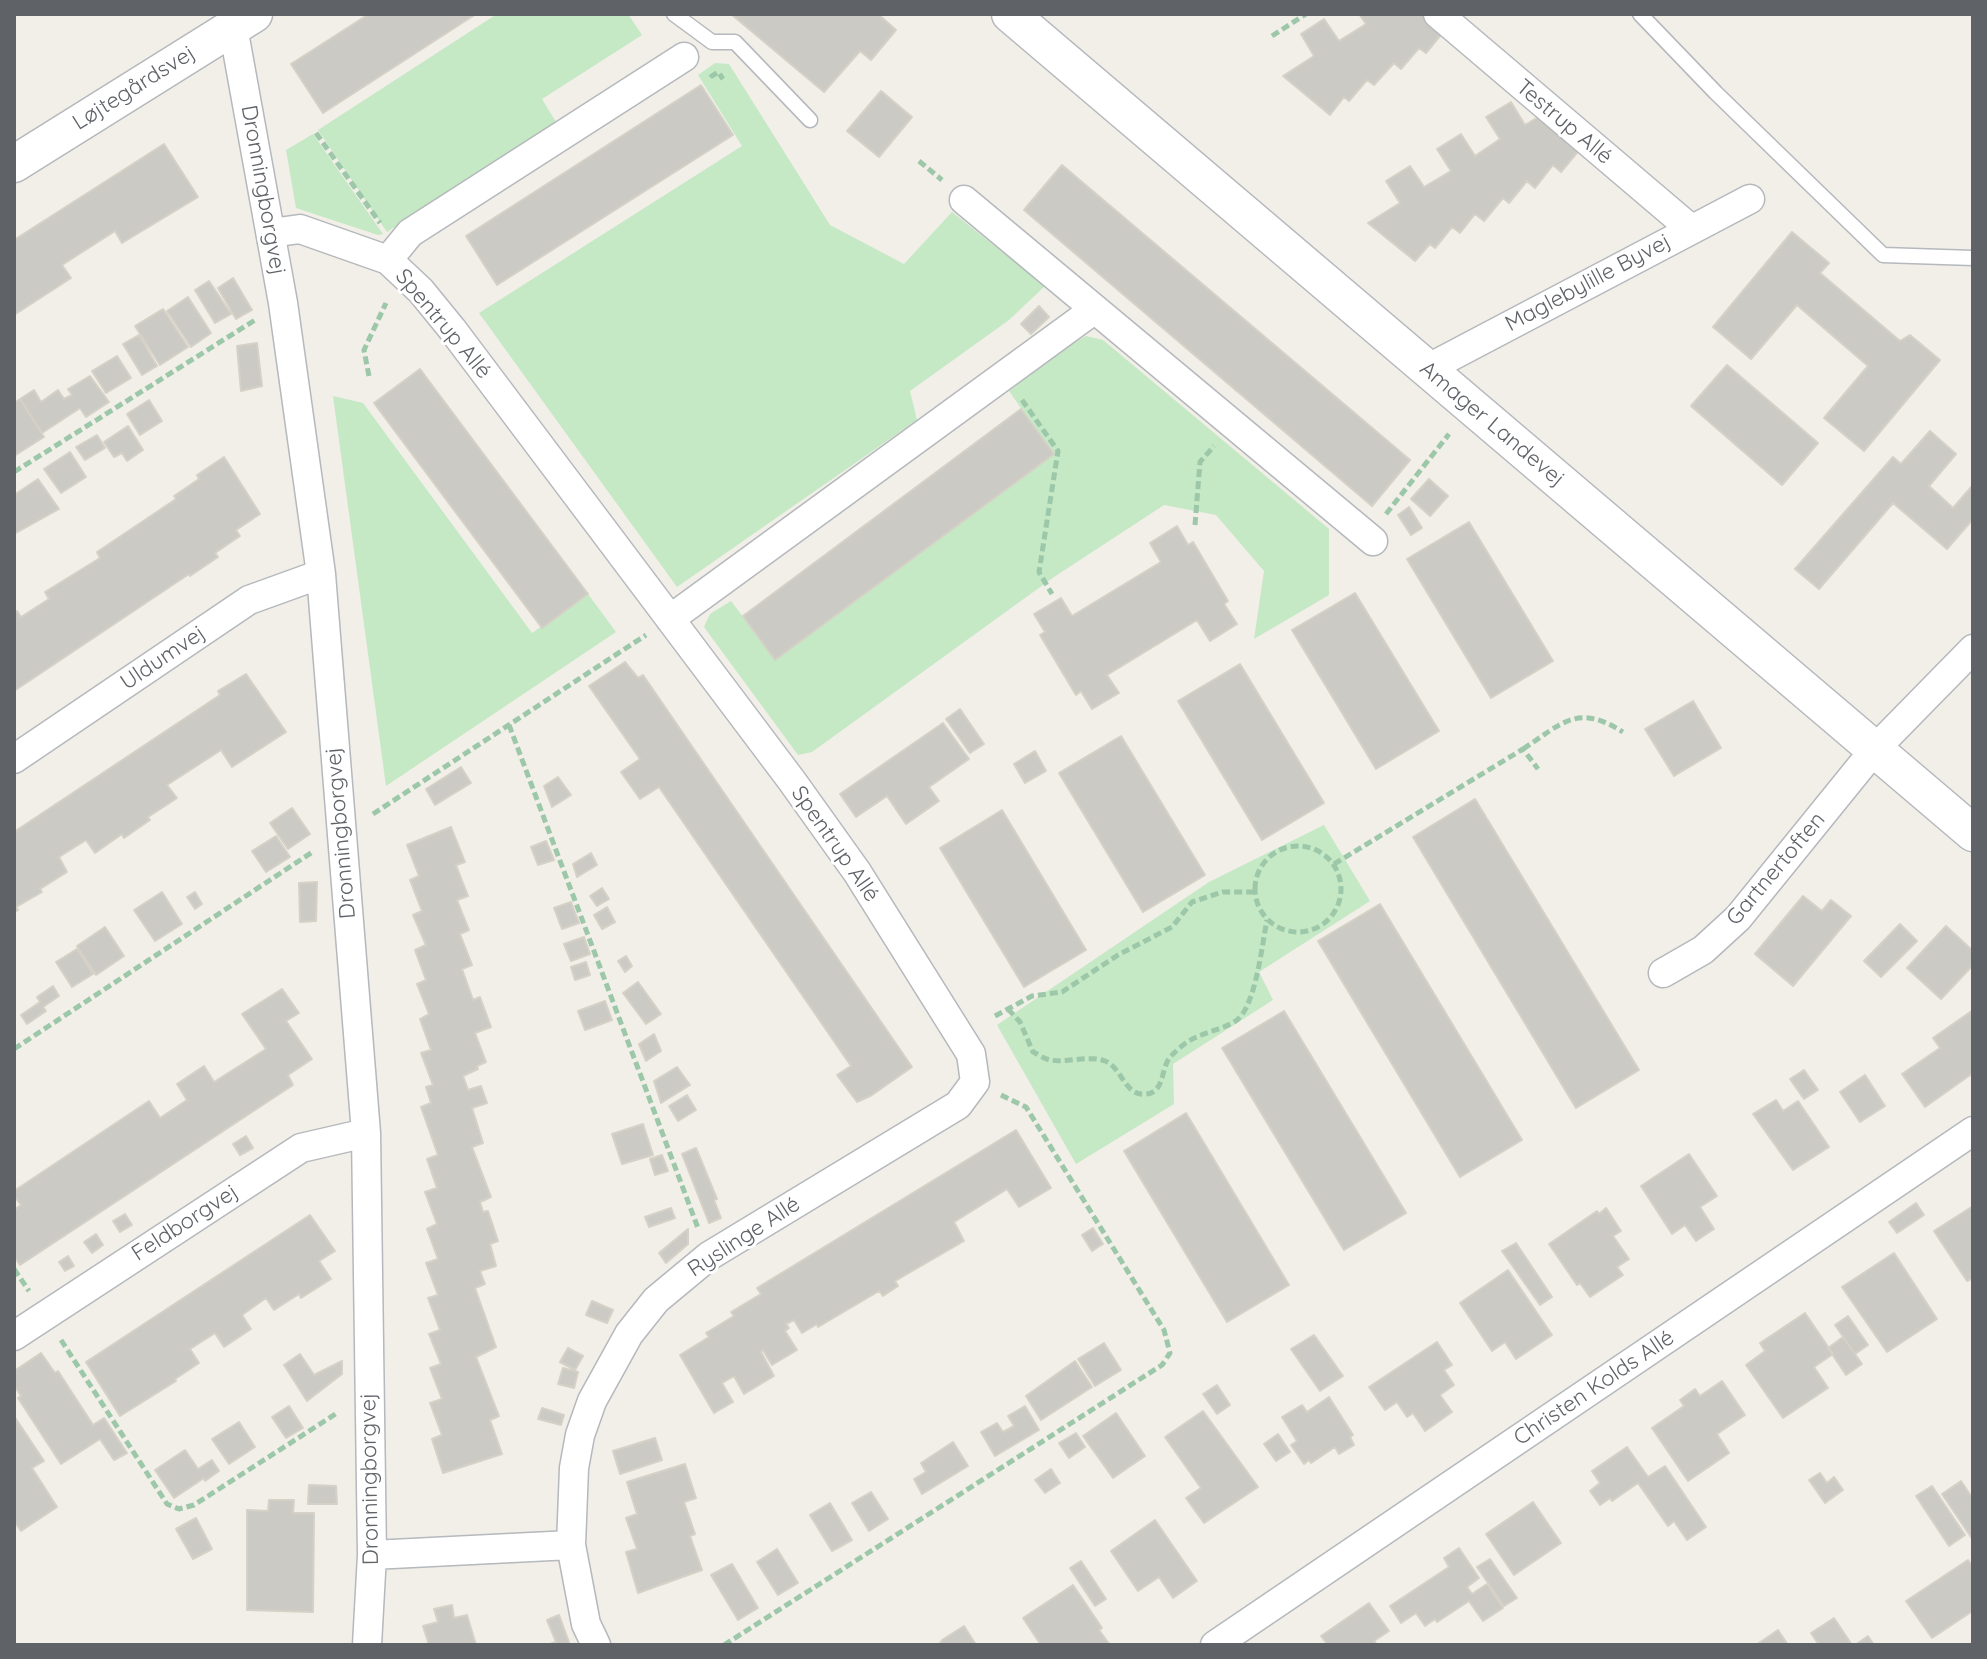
<!DOCTYPE html>
<html>
<head>
<meta charset="utf-8">
<style>
	body { margin:0 }
	#map { position:relative; width:1987px; height:1659px; overflow:hidden; background:#f1efe8; font-family:Quicksand,sans-serif }
	canvas { display:block }
	.frame { position:absolute; inset:0; border:16px solid #5f6368; pointer-events:none }
</style>
</head>
<body>
<div id="map">
<canvas width="1987" height="1659"></canvas>
<div class="frame"></div>
</div>
<script>
const ctx = document.querySelector('canvas').getContext('2d');
ctx.lineJoin = 'round';
function paint(path, color) {
  ctx.fillStyle = color;
  ctx.fill(path, 'evenodd');
}
function stroke(path, color, width, dash) {
  ctx.strokeStyle = color;
  ctx.lineWidth = width;
  ctx.lineCap = dash ? 'butt' : 'round';
  ctx.setLineDash(dash || []);
  ctx.stroke(path);
}
function label(font, color, halo, rows, align = 'center') {
  ctx.font = font + ' Quicksand,sans-serif';
  ctx.lineWidth = 6;
  ctx.setLineDash([]);
  ctx.textBaseline = 'middle';
  ctx.strokeStyle = halo;
  ctx.fillStyle = color;
  for (const [text, x, y, turn = 0] of rows) {
    ctx.save();
    ctx.translate(x, y);
    ctx.rotate((+turn || 0) * Math.PI / 180);
    ctx.textAlign = isNaN(turn) ? turn : align;
    if (halo) ctx.strokeText(text, 0, 0);
    ctx.fillText(text, 0, 0);
    ctx.restore();
  }
}
paint(new Path2D(`
	M497,14H628L642,35L542,99L556,122L387,232L318,130Z
	M715,63L729,64L830,225L904,264L952,212L1045,286L1009,320L910,391L917,420L677,587L479,313L742,146L698,75Z
	M313,134L383,234L378,235L296,208L286,150Z
	M1086,336L1103,340L1329,529V595L1254,639L1264,571L1216,515L1164,505L1054,577L812,752L798,755L704,627L710,614L731,601L775,659L1053,454L1009,391L1067,347Z
	M333,396L363,403L532,633L588,594L616,632L386,786Z
	M1324,825L1370,901L1259,972L1273,1000L1173,1064L1174,1104L1076,1164L997,1025L1209,882Z`), '#c5e8c5');
const building = new Path2D(`
	M369,14H476L323,113L291,64Z
	M731,14H878L896,30L871,60L860,51L824,92Z
	M1359,14H1424L1444,31L1426,53L1419,48L1401,69L1394,63L1374,85L1367,80L1349,101L1344,97L1330,115L1283,76L1314,56L1301,34L1324,19L1339,41L1366,24Z
	M701,85L733,135L497,285L466,236Z
	M881,91L912,117L879,157L847,131Z
	M1511,102L1525,125L1540,116L1581,148L1561,172L1553,165L1535,188L1527,181L1509,203L1503,198L1484,221L1475,214L1460,233L1452,227L1435,248L1430,244L1415,261L1368,223L1400,203L1386,181L1410,166L1424,187L1451,171L1437,149L1461,134L1475,156L1500,139L1486,117Z
	M164,144L198,197L122,243L115,231L62,265L71,278L14,315V240Z
	M1062,165L1410,460L1372,506L1024,210Z
	M1792,232L1829,263L1820,273L1900,341L1910,335L1940,360L1864,451L1824,418L1868,366L1797,305L1751,359L1713,327Z
	M233,278L252,310L236,319L218,288Z
	M209,281L231,314L215,323L195,290Z
	M188,297L211,333L191,347L167,311Z
	M1039,306L1049,317L1031,334L1021,324Z
	M163,309L188,347L160,365L135,326Z
	M139,335L157,366L142,375L123,344Z
	M257,343L262,386L241,391L237,346Z
	M117,356L131,378L106,393L92,371Z
	M1727,365L1818,443L1782,485L1691,406Z
	M420,369L588,594L542,628L374,403Z
	M90,376L109,402L86,417L80,408L42,433L20,399L34,390L41,402L58,390L64,399L72,395L68,389Z
	M20,399L44,437L14,456V403Z
	M149,400L162,421L140,435L127,414Z
	M1021,409L1054,454L775,660L743,616Z
	M128,426L143,450L127,461L122,453L114,457L104,442Z
	M1930,431L1956,454L1929,486L1953,508L1973,485V519L1947,549L1893,503L1819,589L1795,569L1893,457L1901,464Z
	M97,435L105,448L85,460L76,447Z
	M70,452L86,477L61,493L44,469Z
	M224,457L260,514L236,530L240,536L215,553L218,557L190,576L189,574L14,691V613L17,611L21,617L49,599L45,592L100,558L97,552L176,499L174,496L199,479L197,475Z
	M38,479L59,509L14,534V495Z
	M1429,479L1448,496L1430,516L1411,499Z
	M1409,507L1422,528L1411,535L1398,515Z
	M1469,522L1553,661L1491,698L1407,559Z
	M1177,526L1188,545L1193,542L1228,601L1224,604L1237,624L1210,641L1197,620L1107,675L1119,693L1092,709L1081,691L1076,695L1040,635L1045,632L1034,614L1061,598L1072,616L1161,562L1150,543Z
	M1355,593L1439,731L1376,769L1292,630Z
	M625,662L638,678L643,675L912,1067L872,1095L857,1102L837,1075L851,1066L659,787L640,799L621,772L640,759L589,686Z
	M1240,664L1324,803L1262,840L1178,701Z
	M246,674L286,732L232,767L221,750L167,785L177,798L148,817L150,820L124,838L122,834L95,853L86,840L59,857L67,872L40,889L42,892L16,907L18,910L14,912V832L220,695L218,691Z
	M1693,701L1721,748L1674,776L1645,729Z
	M960,709L984,744L970,753L946,719Z
	M943,723L969,759L929,787L939,801L906,824L887,796L856,817L840,794Z
	M1121,736L1205,875L1143,912L1059,773Z
	M1035,751L1046,771L1025,783L1014,764Z
	M461,767L471,783L435,805L426,789Z
	M558,777L571,795L552,807L544,786Z
	M1475,799L1639,1070L1576,1108L1413,837Z
	M292,808L310,834L288,849L270,823Z
	M1002,810L1086,950L1024,987L940,848Z
	M451,827L465,862L456,865L468,896L457,900L469,930L460,934L472,965L462,969L473,1000L480,997L491,1027L475,1033L486,1062L477,1066L478,1069L463,1076L468,1090L481,1086L487,1103L472,1108L483,1143L472,1147L491,1197L480,1202L483,1212L488,1211L498,1241L490,1244L496,1266L480,1271L485,1284L475,1288L496,1347L476,1357L499,1416L490,1420L502,1454L443,1473L432,1439L442,1435L430,1403L442,1399L430,1368L441,1364L429,1334L440,1330L428,1298L438,1295L426,1263L438,1259L427,1229L437,1224L425,1192L437,1188L427,1159L438,1155L421,1107L431,1103L426,1087L433,1085L421,1053L431,1050L420,1019L429,1014L417,984L426,980L415,950L426,945L413,915L422,911L410,880L419,876L407,845Z
	M276,836L290,857L266,872L252,851Z
	M546,841L554,860L538,865L531,847Z
	M591,853L597,865L577,877L573,864Z
	M317,882L316,921L300,922L299,883Z
	M602,888L609,899L597,906L590,896Z
	M162,892L182,924L155,941L134,910Z
	M195,892L202,904L195,909L187,897Z
	M1803,896L1822,911L1831,900L1851,916L1793,986L1755,954Z
	M571,902L579,923L562,929L554,908Z
	M1380,904L1522,1140L1460,1177L1318,941Z
	M607,907L615,922L602,929L594,915Z
	M1900,924L1917,941L1881,977L1864,961Z
	M1946,926L1973,951V965L1941,999L1907,968Z
	M105,927L124,956L96,975L77,946Z
	M584,937L590,954L571,961L564,944Z
	M77,949L93,974L72,987L56,962Z
	M626,956L632,966L625,972L618,961Z
	M586,962L590,975L575,980L571,967Z
	M638,982L661,1014L646,1024L623,993Z
	M53,986L59,996L43,1007L46,1011L27,1024L21,1015L40,1002L37,997Z
	M282,989L299,1013L286,1021L312,1059L288,1075L293,1085L20,1265L14,1256V1210L21,1205L14,1196V1191L149,1101L160,1118L187,1100L177,1084L204,1066L214,1082L266,1049L242,1014Z
	M605,1001L612,1020L585,1030L578,1011Z
	M1973,1010V1073L1925,1107L1902,1074L1940,1048L1933,1038Z
	M1284,1011L1406,1213L1344,1250L1222,1048Z
	M654,1034L661,1051L646,1061L639,1044Z
	M677,1067L690,1085L661,1103L654,1081Z
	M1804,1070L1818,1090L1804,1099L1790,1079Z
	M1865,1075L1885,1106L1860,1122L1840,1092Z
	M687,1095L696,1110L678,1121L669,1106Z
	M1776,1100L1783,1111L1798,1101L1829,1147L1793,1170L1753,1114Z
	M1186,1113L1289,1285L1227,1322L1124,1151Z
	M643,1124L653,1155L622,1164L612,1134Z
	M1016,1130L1051,1188L1019,1207L1007,1189L954,1222L964,1241L895,1281L898,1286L883,1296L879,1291L818,1327L817,1324L802,1333L794,1320L786,1324L789,1328L785,1331L797,1350L772,1365L763,1350L761,1352L774,1376L744,1394L734,1376L722,1383L733,1402L714,1413L680,1355L709,1337L706,1333L734,1316L731,1312L761,1294L757,1288Z
	M246,1136L253,1148L240,1155L233,1144Z
	M696,1148L717,1199L714,1200L721,1218L709,1223L682,1154Z
	M1689,1154L1717,1196L1700,1207L1714,1229L1696,1241L1685,1225L1672,1234L1641,1186Z
	M662,1155L668,1171L655,1175L650,1159Z
	M1916,1203L1924,1215L1897,1233L1889,1222Z
	M1973,1206V1278L1967,1281L1934,1231Z
	M671,1208L675,1218L649,1227L645,1217Z
	M1606,1208L1621,1231L1613,1236L1629,1259L1617,1267L1623,1275L1590,1297L1580,1283L1577,1285L1549,1244L1597,1211L1599,1214Z
	M125,1214L132,1225L120,1232L113,1221Z
	M310,1215L335,1251L319,1261L331,1279L301,1298L299,1294L274,1310L266,1298L242,1315L251,1329L224,1347L215,1333L190,1349L199,1363L175,1379L176,1381L120,1416L86,1362Z
	M1093,1228L1103,1244L1092,1251L1082,1235Z
	M688,1229V1244L666,1263L659,1253Z
	M96,1234L103,1245L92,1253L84,1242Z
	M1516,1243L1552,1297L1540,1305L1502,1251Z
	M1894,1253L1937,1319L1887,1352L1842,1287Z
	M68,1256L74,1266L65,1271L59,1262Z
	M1508,1270L1552,1335L1516,1359L1505,1342L1492,1351L1460,1303Z
	M592,1301L613,1310L607,1323L586,1315Z
	M1805,1313L1833,1354L1814,1367L1828,1388L1783,1418L1746,1365L1765,1351L1760,1343Z
	M1848,1316L1868,1345L1855,1354L1835,1325Z
	M1314,1335L1343,1376L1320,1391L1291,1349Z
	M1843,1337L1862,1364L1846,1375L1828,1348Z
	M1437,1342L1452,1365L1444,1370L1454,1385L1440,1395L1452,1412L1425,1431L1413,1413L1407,1417L1397,1402L1385,1410L1369,1387Z
	M1104,1343L1121,1370L1095,1386L1078,1359Z
	M568,1348L583,1356L575,1370L560,1362Z
	M41,1353L55,1373L58,1371L93,1425L104,1418L127,1453L114,1460L100,1439L61,1464L18,1398L21,1396L14,1385V1371Z
	M300,1354L314,1375L342,1361V1374L307,1401L284,1365Z
	M1075,1361L1092,1387L1041,1420L1026,1396Z
	M563,1368L578,1372L574,1388L558,1384Z
	M1722,1381L1745,1415L1717,1434L1729,1453L1688,1481L1652,1428L1684,1406L1680,1400L1695,1389L1700,1396Z
	M1217,1385L1230,1405L1217,1414L1203,1394Z
	M1329,1397L1353,1435L1350,1437L1354,1445L1339,1454L1335,1447L1311,1463L1309,1460L1304,1464L1291,1445L1297,1441L1282,1417L1302,1405L1307,1412Z
	M289,1406L303,1428L286,1438L272,1417Z
	M1025,1406L1039,1430L995,1456L981,1432L997,1423L1003,1432L1014,1426L1008,1416Z
	M542,1408L564,1415L561,1425L538,1419Z
	M1203,1411L1258,1487L1204,1523L1186,1498L1201,1488L1165,1437Z
	M1116,1413L1145,1456L1113,1478L1083,1436Z
	M14,1416L44,1461L32,1468L57,1507L21,1531L14,1521Z
	M239,1422L255,1447L229,1464L212,1439Z
	M1076,1433L1085,1447L1069,1458L1059,1443Z
	M1278,1434L1290,1452L1276,1461L1264,1444Z
	M655,1438L662,1460L620,1474L613,1451Z
	M953,1442L968,1466L922,1494L914,1479L926,1472L921,1463Z
	M1627,1447L1648,1477L1665,1466L1706,1527L1687,1540L1674,1521L1668,1526L1638,1483L1612,1501L1610,1498L1600,1505L1590,1491L1600,1483L1592,1471Z
	M185,1450L198,1469L212,1460L219,1471L205,1481L204,1478L174,1498L155,1470Z
	M685,1464L696,1498L684,1502L695,1534L690,1536L702,1570L638,1593L626,1552L637,1549L626,1518L637,1514L627,1482Z
	M1051,1469L1060,1483L1045,1493L1035,1480Z
	M1820,1473L1827,1483L1834,1477L1843,1490L1825,1503L1809,1480Z
	M1961,1481L1973,1499V1540L1942,1494Z
	M309,1485L336,1486L337,1504H308Z
	M1932,1486L1965,1535L1949,1546L1916,1496Z
	M871,1492L888,1519L869,1531L852,1503Z
	M269,1500H294L293,1513H314L313,1612L247,1610V1510L268,1511Z
	M1533,1502L1561,1543L1514,1575L1486,1534Z
	M830,1503L852,1540L832,1551L810,1515Z
	M196,1518L212,1549L193,1559L176,1529Z
	M1155,1520L1197,1581L1173,1598L1159,1577L1138,1591L1111,1551Z
	M1459,1548L1479,1578L1467,1587L1472,1594L1487,1584L1503,1608L1483,1621L1469,1601L1437,1622L1435,1619L1425,1626L1416,1613L1401,1623L1390,1606L1449,1567L1444,1558Z
	M777,1549L798,1583L778,1595L757,1562Z
	M1490,1559L1517,1598L1504,1606L1477,1567Z
	M1968,1560L1973,1567V1614L1971,1612L1932,1638L1906,1601Z
	M1081,1561L1106,1599L1095,1606L1070,1568Z
	M732,1564L758,1608L738,1620L711,1575Z
	M1073,1585L1102,1628L1099,1630L1110,1645H1041L1023,1618Z
	M1369,1603L1389,1631L1374,1641L1377,1645H1328L1321,1636Z
	M452,1605L454,1618L467,1615L476,1645H429L423,1626L438,1622L434,1609Z
	M559,1615L570,1645H547L556,1642L547,1620Z
	M1834,1618L1852,1645H1819L1811,1633Z
	M964,1626L976,1645H939L942,1640Z
	M1778,1630L1788,1645H1756Z
	M1868,1636L1874,1645H1855Z`);
paint(building, '#cccac5');
stroke(building, '#d6d1c6', 2);
const service = new Path2D(`
	M674,14L712,42H735L810,120
	M1640,14L1716,93L1883,255L1973,258`);
const minor = new Path2D(`
	M1438,14L1691,229
	M233,27L283,303L321,574L366,1133L372,1555L367,1645
	M964,200L1373,541
	M271,233L300,229L388,260L421,291L452,329L792,781L857,872L971,1054L975,1082L958,1105L709,1256L656,1300L629,1334L592,1401L580,1435L574,1468L571,1545L586,1624L596,1645
	M388,260L410,233L684,57
	M1427,369L1750,199
	M670,619L1095,309
	M14,759L249,600L321,574
	M1663,973L1703,950L1738,918L1875,749L1973,649
	M14,1336L301,1148L366,1133
	M372,1555L571,1545
	M1215,1645L1973,1131`);
const tertiary = new Path2D(`
	M1010,14L1973,833
	M14,164L254,14`);
stroke(service, '#b5b8bc', 17);
stroke(minor, '#b5b8bc', 31);
stroke(tertiary, '#b5b8bc', 39);
stroke(new Path2D(`
	M1272,36L1306,14
	M711,74L712,76L718,72L723,79
	M316,133L380,223
	M919,161L942,180
	M369,376L364,350L386,303
	M1022,400L1058,451L1039,572L1052,594
	M14,472L255,320
	M1386,514L1449,434
	M1195,525L1200,462L1214,446
	M509,725L698,1228
	M1523,749C1563,723 1577,703 1623,732
	M373,814L646,635
	M1255 889a43 43 0 1 1 86 0a43 43 0 1 1-86 0Z
	M1334,864L1523,749L1538,769
	M1008,1009L1020,1022L1033,1052C1038,1054 1044,1059 1050,1060C1067,1063 1088,1055 1105,1061C1123,1068 1124,1097 1147,1094C1166,1091 1160,1066 1172,1055C1179,1048 1188,1040 1197,1037C1209,1031 1226,1028 1237,1020C1256,1005 1262,944 1267,920
	M995,1016L1032,996L1062,992L1118,955L1172,927L1192,902L1223,892H1254
	M14,1049L314,851
	M14,1269L29,1291
	M61,1340L167,1504L179,1509L194,1505L337,1413
	M724,1645L1162,1365L1170,1353L1164,1330L1026,1107L1001,1095`), '#9cc7a9', 5, [8, 4]);
stroke(service, '#fff', 14);
stroke(minor, '#fff', 28);
stroke(tertiary, '#fff', 36);
label('22px', '#5f6368', '#fff', [
	["Løjtegårdsvej",134,88,-32],
	["Testrup Allé",1564,122,40],
	["Dronningborgvej",263,190,80],
	["Maglebylille Byvej",1588,283,-28],
	["Spentrup Allé",443,324,50],
	["Amager Landevej",1492,424,40],
	["Uldumvej",163,658,-34],
	["Dronningborgvej",341,833,-95],
	["Spentrup Allé",835,844,55],
	["Gartnertoften",1776,869,-50],
	["Feldborgvej",185,1223,-33],
	["Ryslinge Allé",744,1237,-33],
	["Christen Kolds Allé",1594,1388,-34],
	["Dronningborgvej",370,1479,-91]
]);
</script>
</body>
</html>
